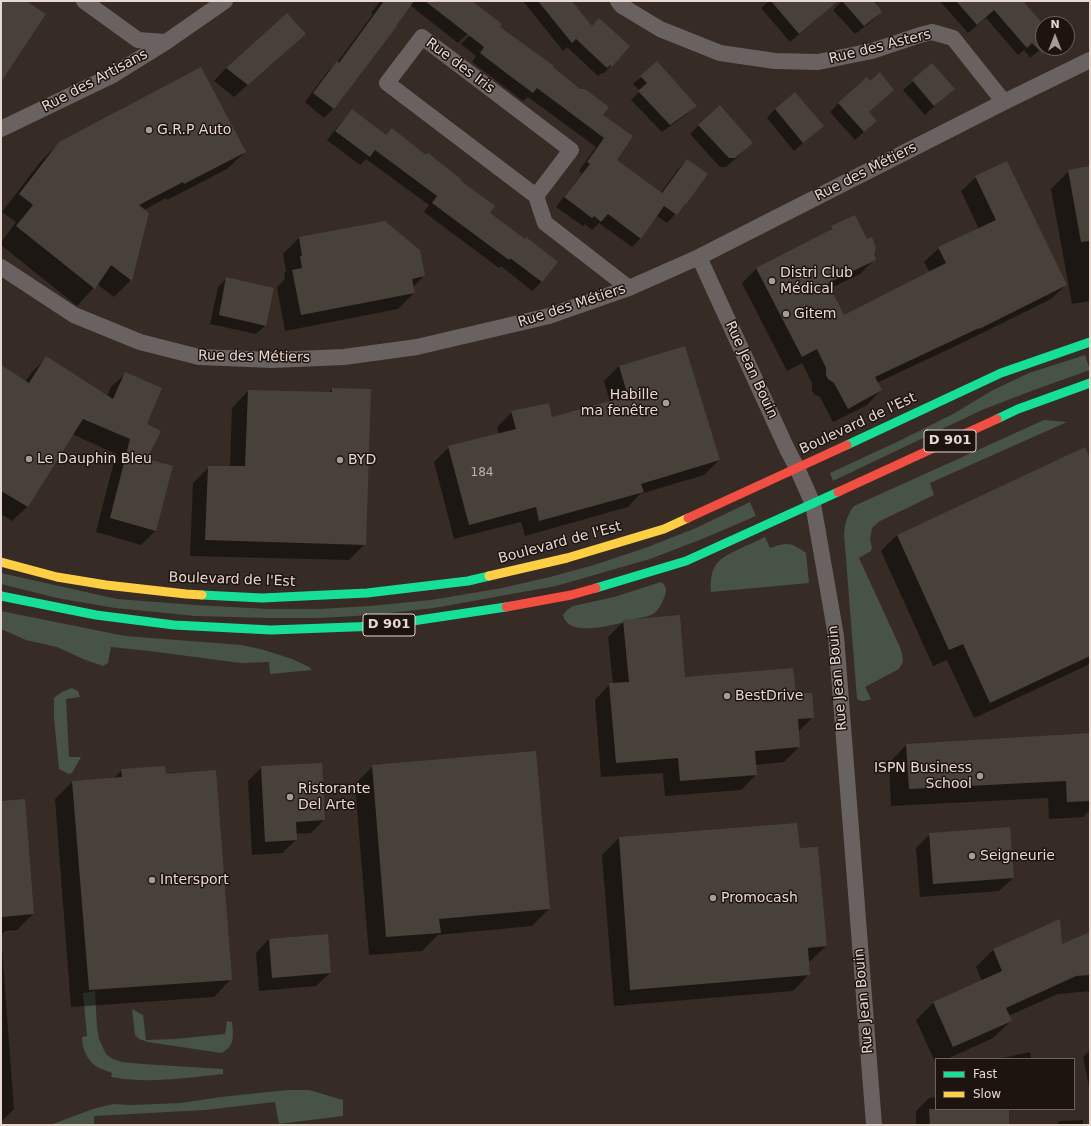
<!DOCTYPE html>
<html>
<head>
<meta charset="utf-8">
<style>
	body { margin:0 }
	#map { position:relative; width:1091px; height:1126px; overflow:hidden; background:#362b25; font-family:"DejaVu Sans",sans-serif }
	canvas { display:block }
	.frame { position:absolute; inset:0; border:2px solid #e7d8d1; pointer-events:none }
	.legend { position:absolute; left:935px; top:1058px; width:140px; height:52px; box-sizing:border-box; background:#1e140f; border:1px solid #6e625d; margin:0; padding:5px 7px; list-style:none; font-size:12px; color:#e7d8d1 }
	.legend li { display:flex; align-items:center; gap:8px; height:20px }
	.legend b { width:20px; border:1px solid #6e625d }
	.north { position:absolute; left:1035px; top:16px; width:40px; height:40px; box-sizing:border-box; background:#1e140f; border:1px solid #6e625d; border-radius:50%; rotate:0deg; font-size:11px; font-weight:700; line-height:16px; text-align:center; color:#e7d8d1 }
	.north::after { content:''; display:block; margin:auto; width:14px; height:18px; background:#a99b95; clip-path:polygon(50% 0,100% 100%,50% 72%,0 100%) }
</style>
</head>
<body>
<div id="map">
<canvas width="1091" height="1126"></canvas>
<div class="frame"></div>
<ul class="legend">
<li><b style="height:5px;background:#16e098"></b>Fast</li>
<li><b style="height:5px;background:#ffcf43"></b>Slow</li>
</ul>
<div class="north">N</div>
</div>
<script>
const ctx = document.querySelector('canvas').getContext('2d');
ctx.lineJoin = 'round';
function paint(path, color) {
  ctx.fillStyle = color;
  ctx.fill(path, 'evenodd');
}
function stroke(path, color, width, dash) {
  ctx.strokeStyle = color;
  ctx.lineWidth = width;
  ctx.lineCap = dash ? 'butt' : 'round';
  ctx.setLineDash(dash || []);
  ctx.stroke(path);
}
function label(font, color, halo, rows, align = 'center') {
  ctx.font = font + ' "DejaVu Sans",sans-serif';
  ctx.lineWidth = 3;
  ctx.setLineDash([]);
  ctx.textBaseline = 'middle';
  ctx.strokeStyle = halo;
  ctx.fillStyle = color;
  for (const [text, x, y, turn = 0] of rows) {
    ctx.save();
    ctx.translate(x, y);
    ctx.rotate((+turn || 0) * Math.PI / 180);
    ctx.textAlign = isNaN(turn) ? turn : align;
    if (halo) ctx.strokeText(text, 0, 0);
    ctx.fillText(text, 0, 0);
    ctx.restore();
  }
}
paint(new Path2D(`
	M1085,355L1090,370L1034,390L982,410L833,481L830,473L899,441L953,414L993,390L1029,373Z
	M1044,420L1067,422L930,483L934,495L880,521L872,528L870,539L872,548L871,551L859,558L899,645L902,653L903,662L899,669L865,687L871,699C866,701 861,702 857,699L844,534C845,523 847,515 854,506Z
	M750,502L756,516L702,539L650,559L556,586L434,608L372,615L320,618H269L195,616L115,608L57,598L1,584V573L117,599L196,605L269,609H319L370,606L431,600L502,588L550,577L594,565L645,548L696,528Z
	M765,537L770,548C788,542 791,542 806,553L809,583L711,592C710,581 711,570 718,562C728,552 752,544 765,537Z
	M661,582C663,584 666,586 666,590C666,596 659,611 653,614C649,617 641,617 636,619C620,623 568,640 563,615L567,610L573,606L614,597Z
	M1,611L125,636L242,645L264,650L292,659L309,667L312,670L270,674L269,662L243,663L233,662L149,651L111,647L108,663L103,666L83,659L57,647L26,640L1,629Z
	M72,688L78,691L80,697L66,699L69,757H81L72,773L69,774L59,769L54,718V698C59,693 65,690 72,688Z
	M95,991L97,1027L99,1039L106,1054L113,1059L122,1062L143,1064L223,1069V1074C186,1078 148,1084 111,1077L112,1073C108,1071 103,1070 99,1068C88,1062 82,1050 82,1037L87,1036L83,993Z
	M132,1009L143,1015L146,1040L175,1039L225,1034L227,1021L232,1022C233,1035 236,1046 221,1053L148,1042L139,1039L135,1035Z
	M287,1090H309L343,1100V1116L279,1124L275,1102L205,1110L94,1116V1125H50L93,1109L113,1104L132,1105L180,1103L221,1097Z`), '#465346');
paint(new Path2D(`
	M380,1H473L467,34L458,43L410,5L395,27L333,109L324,118L305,102L328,71L337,63L373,14L371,13Z
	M523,1H571L611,66L603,74L601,73L598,76L567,47L563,51Z
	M769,1H817L826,10L817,19L790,42L761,8Z
	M842,1H879L875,5L881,12L872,21L855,34L833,10Z
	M940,1H1021L1043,26V47L1030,58L1024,50L1018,55L986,18L968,33Z
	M287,14L304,34L291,47L234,97L214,81L226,68Z
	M489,20L602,115L615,160L660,194L678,169L687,160L680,209L667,223L657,216L641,238L632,247L599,223L592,230L585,224L583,226L556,207L582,173L579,171L596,147L528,97L523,101L472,62L476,56L461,44L469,36Z
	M932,64L953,89L925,115L903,90Z
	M641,77L696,106L688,113L662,132L631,100L640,91L633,84Z
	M870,82L893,90L868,112L876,121L855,140L830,112L839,103Z
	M775,109L813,134L794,151L767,118Z
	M352,111L386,136L460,181L489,213L557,263L541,282L532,291L501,266L499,268L424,212L429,205L366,159L360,165L327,140L343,120Z
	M699,125L743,152L726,167H720L690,134Z
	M59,143L245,152L227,169L167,200L166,198L144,210L131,280L114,297L97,284L77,306L1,245V242L16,222L2,212L41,161Z
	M1090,167V301L1072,304L1051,189L1069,171Z
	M976,177L1066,285L1051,299L964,342L877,383L881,390L867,405L833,422L820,397L814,394L812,390V383L802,363L787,371L742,283L756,269L827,233L832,227L873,254L875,259L860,274L829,289L843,316L930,273L924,262L939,248L979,229L961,191Z
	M385,222L424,276L413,287L414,293L398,309L285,331L277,287L285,279L284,273L286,271L283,254L299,238Z
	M227,278L265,326L256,334L210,324L218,287Z
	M684,347L719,460L704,475L640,494L628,507L525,536L521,522L454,539L434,462L449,447L499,435L497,427L512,412L551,419L610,402L604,381L619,366Z
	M46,358L107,397L111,387L126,373L145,424L146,460L155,531L141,545L96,532L116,454L72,434L27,507L12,521L1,514V366L25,382L32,372Z
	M332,389L365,544L349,560L190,556L193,483L209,467H230L232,408L248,391L329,393Z
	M1085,449L1090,461V664L974,718L947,660L933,666L881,551L897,535Z
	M624,621L684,679L795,694L813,717L798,732L799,747L784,762L755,765L756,775L741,790L665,796L663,773L601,777L595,700L610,684H613L608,637Z
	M1090,734V810L1083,817L1049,819L1048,798L891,806L889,763L906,745Z
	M373,766L549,909L532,926L438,935L422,951L369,955L355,784Z
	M262,767L324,820L311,833L295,834L296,840L282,853L252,855L248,781Z
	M122,770L165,775L231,979L214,997L71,1007L55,799L73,781L113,779Z
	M1,802L33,914L17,930L5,931L1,935L14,1109L1,1122Z
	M796,824L799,849L826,946L808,963L809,974L793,991L614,1006L602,855L619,838Z
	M930,834L1013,878L999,891L920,897L916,848Z
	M1090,933V991L1058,994L1008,1016L1011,1021L993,1038L947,1059H936V1064L916,1020L934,1002L982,981L976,967L993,950L1061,946Z
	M269,939L330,973L316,986L259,991L256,953Z
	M1090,1050V1092L1083,1057Z
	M1030,1052L1031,1059H998Z
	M936,1097V1109H976V1125H916V1111L929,1098Z
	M1083,1120V1125H1056L1060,1121Z`), '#0007');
paint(new Path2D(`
	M1,1H26L46,14L1,82Z
	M384,1H414L396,26H397L334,109L313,93L337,61L339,63Z
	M425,1H472L502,24L500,27L554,66L553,67L580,89H585L609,107L603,115L633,136L617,160L662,193L687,159L708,174L686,204H685L677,215L664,206L641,239L608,214L601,222L594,216L592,218L564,197L590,164L587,162L604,138L537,88L533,93L506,73L480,53L484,47Z
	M538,1H572L592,26L599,18L630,46L612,67L610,65L607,68L576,39L572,43Z
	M771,1H838L799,34Z
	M842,1H874L882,12L864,26Z
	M956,1H1023L1043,24V54L1032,43L1027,48L994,10L977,25Z
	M287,13L306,34L248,85L226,68Z
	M657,61L697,106L670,125L638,91L647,83L640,76Z
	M932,63L955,89L934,106L912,80Z
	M201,67L246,152L184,184L183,182L139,205L149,213L132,281L111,265L95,289L16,226L33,205L19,194L59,142Z
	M880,72L894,90L869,112L877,121L864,132L838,103L867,77L870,81Z
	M795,92L824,126L803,143L775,109Z
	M720,105L753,143L735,158H729L698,125Z
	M352,109L386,135L392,128L426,155L428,153L462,180L461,181L495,206L490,213L525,239L526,237L558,262L542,282L510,258L509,260L432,203L437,196L375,150L370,157L335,131Z
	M1007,161L1067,285L979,329V328L875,377L882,390L848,409L834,383L828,379L826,375V368L817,349L802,357L756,268L832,229L831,226L855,215L867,239L872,237L876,248L874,254L876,260L828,283L844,315L946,263L938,247L996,220L975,176Z
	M1090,166V241L1081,242L1068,170Z
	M385,221L420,250L425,276L412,279L415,293L301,315L292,270L302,268L300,256H302L299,237Z
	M226,277L274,288L266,326L219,315Z
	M685,346L720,460L641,484L644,492L539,521L536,507L469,525L448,446L516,429L511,411L549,403L552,417L628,396L619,366Z
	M46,356L113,399L125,372L162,388L147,424L161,431L147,459L173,466L156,531L110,518L130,439L83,419L28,507L1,491V365L29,383Z
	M332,388L371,389L366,545L205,540L208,466H245L248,390L332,392Z
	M1085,447L1090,458V656L990,703L963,644L949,650L897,535Z
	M680,615L685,677L793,668L796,693H812L814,718L798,719L800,747L755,751L757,775L680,781L678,758L616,763L609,683L629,682L623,620Z
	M1090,733V801L1067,802L1066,781L909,789L906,744Z
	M536,751L550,909L439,919L441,933L386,937L372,765Z
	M322,763L325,820L296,822L297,840L265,842L261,766Z
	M165,766L166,774L216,770L232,980L89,990L72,781L122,777L121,769Z
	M25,799L34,914L1,917V801Z
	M797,823L800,848L818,847L827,946L808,948L810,975L630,990L619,837Z
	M1010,827L1014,878L933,884L929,833Z
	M1060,919L1062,944L1090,932V975L1076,976L1006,1008L1012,1021L953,1047L933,1002L1002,971L993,949Z
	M328,934L331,973L272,978L269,939Z
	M929,1109H1009V1125H930Z`), '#48413a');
stroke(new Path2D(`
	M84,1L138,40L166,42
	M618,1L622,6L660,29L720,53L775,61L818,62L872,51L920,35L932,32L953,38L1004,102
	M422,37L571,150L536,196L387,83Z
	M1,129L113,75L166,42L225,1
	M536,196L545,223L629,288
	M699,257L787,449L797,468L813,504L836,636L874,1125
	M1,267L74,315L140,342L199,357L272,360L344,357L417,347L549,316L629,288L699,257L1004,102L1090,60`), '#696260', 16);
stroke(new Path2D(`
	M997,419L1018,409L1090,383
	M847,445L1001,373L1090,342
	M596,588L686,561L838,492
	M202,595L262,598L367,593L468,581L489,576
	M1,596L96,615L174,625L271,630L379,626L506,607`), '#16e098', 9);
stroke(new Path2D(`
	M1,562L57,577L106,585L186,594L202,595
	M489,576L567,558L664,529L688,518`), '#ffcf43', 9);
stroke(new Path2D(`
	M838,492L997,419
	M688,518L847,445
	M506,607L571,595L596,588`), '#f24e42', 9);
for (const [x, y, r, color] of [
	[149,130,4,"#a99b95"],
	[772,281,4,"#a99b95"],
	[786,314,4,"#a99b95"],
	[666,403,4,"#a99b95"],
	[29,459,4,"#a99b95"],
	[340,460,4,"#a99b95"],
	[727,696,4,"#a99b95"],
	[980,776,4,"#a99b95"],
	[290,797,4,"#a99b95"],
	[972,856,4,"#a99b95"],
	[152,880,4,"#a99b95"],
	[713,898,4,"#a99b95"]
]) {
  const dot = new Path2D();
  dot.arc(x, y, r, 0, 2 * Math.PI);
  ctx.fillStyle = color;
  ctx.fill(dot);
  stroke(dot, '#1e140f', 1.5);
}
label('12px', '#bfb2ab', null, [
	["184",482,473]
]);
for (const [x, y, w] of [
	[950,441,52],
	[389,625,52]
]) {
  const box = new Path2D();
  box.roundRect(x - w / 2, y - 11, w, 22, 3);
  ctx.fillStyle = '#1e140f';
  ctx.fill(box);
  stroke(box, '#e7d8d1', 1);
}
label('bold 13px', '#e7d8d1', null, [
	["D 901",950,441],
	["D 901",389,625]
]);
label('14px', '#e7d8d1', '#1e140f', [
	["Rue des Asters",880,47,-14],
	["Rue des Iris",460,66,37],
	["Rue des Artisans",95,81,-28],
	["Rue des Métiers",866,172,-27],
	["Rue des Métiers",572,306,-18],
	["Rue des Métiers",254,357,1],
	["Rue Jean Bouin",751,370,65],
	["Boulevard de l'Est",858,424,-25],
	["Boulevard de l'Est",560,543,-15],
	["Boulevard de l'Est",232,580,2],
	["Rue Jean Bouin",838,678,-95],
	["Rue Jean Bouin",864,1001,-95]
]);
label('14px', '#e7d8d1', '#1e140f', [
	["G.R.P Auto",157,130],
	["Distri Club",780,273],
	["Médical",780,289],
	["Gitem",794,314],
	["Habille",658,395,"right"],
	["ma fenêtre",658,411,"right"],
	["Le Dauphin Bleu",37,459],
	["BYD",348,460],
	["BestDrive",735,696],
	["ISPN Business",972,768,"right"],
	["School",972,784,"right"],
	["Ristorante",298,789],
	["Del Arte",298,805],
	["Seigneurie",980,856],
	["Intersport",160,880],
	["Promocash",721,898]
], 'left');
</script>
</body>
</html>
